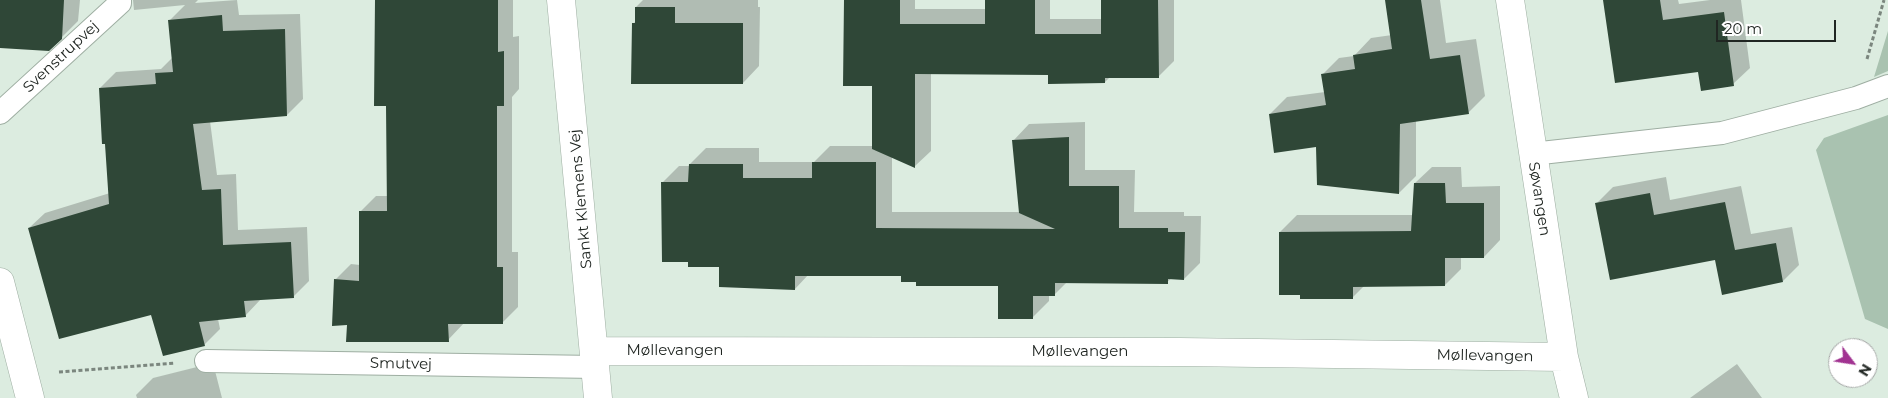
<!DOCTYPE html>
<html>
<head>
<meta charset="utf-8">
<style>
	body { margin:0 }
	#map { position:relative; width:1888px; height:398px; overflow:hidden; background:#dcece0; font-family:Montserrat,sans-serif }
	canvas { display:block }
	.north { position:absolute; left:1828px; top:338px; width:50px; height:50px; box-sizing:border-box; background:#fff; border:1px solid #a6a8a7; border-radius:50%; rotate:121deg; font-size:14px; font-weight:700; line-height:20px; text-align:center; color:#202622 }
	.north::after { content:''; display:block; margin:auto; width:18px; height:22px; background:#a13391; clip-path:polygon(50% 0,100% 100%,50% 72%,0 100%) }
	.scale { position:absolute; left:1716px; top:20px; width:120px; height:22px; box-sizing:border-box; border:2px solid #202622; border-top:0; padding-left:6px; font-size:15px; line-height:18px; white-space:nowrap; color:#202622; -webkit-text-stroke:4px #fff; paint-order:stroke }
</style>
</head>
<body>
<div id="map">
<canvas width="1888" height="398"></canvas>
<div class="north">N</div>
<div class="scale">20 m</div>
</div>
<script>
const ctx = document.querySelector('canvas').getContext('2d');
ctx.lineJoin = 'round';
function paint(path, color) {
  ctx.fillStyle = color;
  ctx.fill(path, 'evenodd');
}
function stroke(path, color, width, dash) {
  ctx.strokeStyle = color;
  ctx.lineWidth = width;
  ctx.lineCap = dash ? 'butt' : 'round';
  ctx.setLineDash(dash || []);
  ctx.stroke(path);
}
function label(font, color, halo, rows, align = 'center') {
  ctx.font = font + ' Montserrat,sans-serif';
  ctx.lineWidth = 5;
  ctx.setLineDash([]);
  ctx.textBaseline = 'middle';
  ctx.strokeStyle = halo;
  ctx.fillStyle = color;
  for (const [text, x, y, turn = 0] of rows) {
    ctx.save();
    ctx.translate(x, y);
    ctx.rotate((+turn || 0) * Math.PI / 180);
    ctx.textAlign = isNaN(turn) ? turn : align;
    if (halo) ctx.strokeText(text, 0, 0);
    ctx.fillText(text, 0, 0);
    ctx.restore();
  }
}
paint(new Path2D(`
	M1888,31V71L1874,77Z
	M1888,115V329L1865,319L1816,150L1824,138Z`), '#a9c2b0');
paint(new Path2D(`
	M0,0H80L78,21L61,38L0,46Z
	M133,0H198L195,3L237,0L239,15L300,14L303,99L287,115L210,121L217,175L236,174L238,230L307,227L309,281L293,297L261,299L245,316L218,319L220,329L204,345L152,313L29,228L45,213L110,193L100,88L116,72L161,69L172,58L170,20L185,5L134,10Z
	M377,0H513V37L519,36V89L512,97V252H518V307L502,323H464L448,340L348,324L335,280L351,264L360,265V212L376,196H388L387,104Z
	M643,0H758V7H760L759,66L743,83L633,24L636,21V7Z
	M845,0H915V9H986L987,0H1050V19H1103V0H1174V61L1158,77H1110L1105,82L1049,73H931V151L915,166L892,156V212H1020L1013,141L1029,124L1085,122V170H1135L1134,212H1184V216H1201L1200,263L1184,279L1172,278L1167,282H1067L1054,295H1049V301L1032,318L999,285L917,281L902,274H809L795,289L720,266L662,183L679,166H690V164L706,148H759V162H814L830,146H874V84Z
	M1387,0H1440L1446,43L1476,39L1485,96L1468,113L1416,120V176L1399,193L1318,146L1270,114L1287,97L1325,92L1322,75L1339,58L1354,56L1371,38L1392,35Z
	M1604,0H1678L1679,4L1710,0H1741L1750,68L1733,84L1699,70Z
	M1432,167H1461L1462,187L1500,186V240L1484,257H1461V269L1445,285H1365L1352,298L1280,232L1297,215H1413L1415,183Z
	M1666,177L1670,200L1741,186L1751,234L1792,227L1799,265L1783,281L1716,259L1597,203L1613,187Z
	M213,363L222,398H137L136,395L153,378Z
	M1737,364L1762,398H1690Z`), '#0003');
paint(new Path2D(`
	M0,0H64L62,39L49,51L0,48Z
	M375,0H498V52L504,51V106H497V267H503V324H448L449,342H346L347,325L332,326L334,279L359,281V211H387L386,106H374Z
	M844,0H900V24H985V0H1035V34H1101V0H1158L1159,78H1105V83L1048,84V75L915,74V168L872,149V86H843Z
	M1385,0H1421L1430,59L1460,55L1469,114L1400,124L1399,194L1317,185L1316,147L1274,153L1269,114L1326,105L1321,74L1355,69L1353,55L1392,49Z
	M1603,0H1660L1663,20L1724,12L1734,86L1701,91L1698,72L1615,83Z
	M635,7H675V23H743V84H631L632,23H635Z
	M222,15L223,31L285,29L287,116L193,124L202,190L221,189L223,245L291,242L294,298L244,301L246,317L199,322L205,346L163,356L151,315L59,339L28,228L109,204L105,144H102L99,88L156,84L155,73L173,72L168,20Z
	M1069,137V186H1119V228H1168V232H1185L1184,280L1168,279V284L1055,283V296H1033V319H998V286H916V282H901V276H795V290L719,287V267H688V262H662L661,182H688L689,164H743V178H812V162H876V228L1055,229L1019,213L1012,140Z
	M1414,183H1445L1446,203H1484V258H1445V286L1353,287V299H1300V295H1279V232L1411,231Z
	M1650,193L1654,215L1725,202L1735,250L1776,243L1783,282L1722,295L1715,260L1610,280L1595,203Z`), '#2f4737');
const service = new Path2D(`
	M0,113L120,3V0
	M1532,154L1722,133L1856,98L1888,86
	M206,361L596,367`);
const minor = new Path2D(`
	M561,0L598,398
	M1510,0L1564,357L1574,398
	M0,282L30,398
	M595,351L1180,352L1564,357`);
stroke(service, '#9eaea2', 24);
stroke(minor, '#9eaea2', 29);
stroke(new Path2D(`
	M1867,59L1884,0
	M59,372L175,363`), '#7b867e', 3, [4, 2.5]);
stroke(service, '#fff', 22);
stroke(minor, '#fff', 28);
label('15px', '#202622', '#fff', [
	["Svenstrupvej",61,57,-43],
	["Sankt Klemens Vej",581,199,-95],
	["Søvangen",1539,199,81],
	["Møllevangen",675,351],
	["Møllevangen",1080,352],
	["Møllevangen",1485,356,1],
	["Smutvej",401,364,1]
]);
</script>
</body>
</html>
